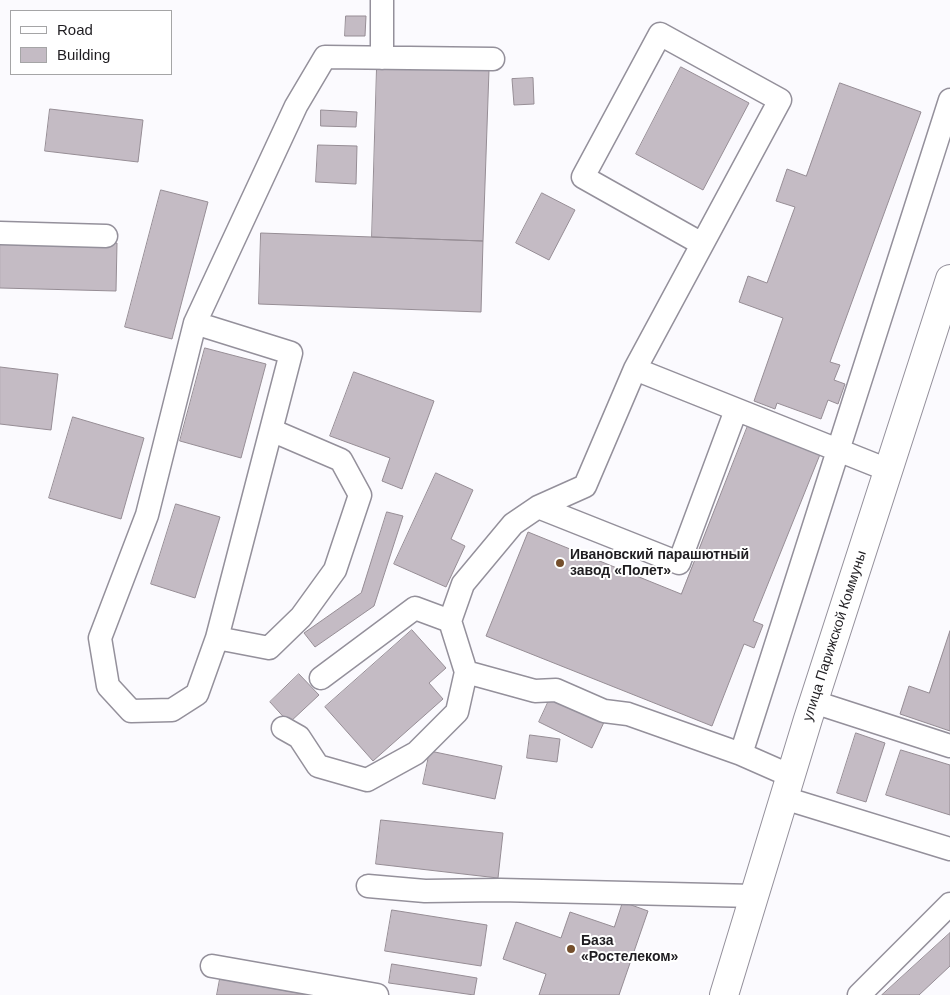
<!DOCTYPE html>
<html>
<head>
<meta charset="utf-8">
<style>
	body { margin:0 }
	#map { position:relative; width:950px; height:995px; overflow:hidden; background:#fbfafe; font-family:Helvetica,sans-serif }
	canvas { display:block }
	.legend { position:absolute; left:10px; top:10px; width:162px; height:65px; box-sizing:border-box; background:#fff; border:1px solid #a5a5a6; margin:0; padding:6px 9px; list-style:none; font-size:15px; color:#1f1d21 }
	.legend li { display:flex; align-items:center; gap:10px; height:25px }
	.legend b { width:25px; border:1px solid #a5a5a6 }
</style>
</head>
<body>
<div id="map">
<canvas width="950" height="995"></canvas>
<ul class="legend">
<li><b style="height:6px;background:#fff"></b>Road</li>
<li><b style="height:14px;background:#c4bbc4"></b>Building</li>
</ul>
</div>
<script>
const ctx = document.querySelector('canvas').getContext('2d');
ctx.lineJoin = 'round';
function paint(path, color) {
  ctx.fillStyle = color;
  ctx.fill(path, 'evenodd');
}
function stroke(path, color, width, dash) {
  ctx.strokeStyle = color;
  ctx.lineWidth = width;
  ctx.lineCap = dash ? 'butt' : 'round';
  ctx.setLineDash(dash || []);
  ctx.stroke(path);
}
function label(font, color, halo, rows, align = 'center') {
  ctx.font = font + ' Helvetica,sans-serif';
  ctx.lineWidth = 4;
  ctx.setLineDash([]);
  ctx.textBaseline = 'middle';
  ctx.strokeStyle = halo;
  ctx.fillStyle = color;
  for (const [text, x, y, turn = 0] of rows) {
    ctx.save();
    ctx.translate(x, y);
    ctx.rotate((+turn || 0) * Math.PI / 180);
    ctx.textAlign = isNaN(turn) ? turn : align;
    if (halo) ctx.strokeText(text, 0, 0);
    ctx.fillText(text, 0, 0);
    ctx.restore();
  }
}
const building = new Path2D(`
	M346,16H366L365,36H345Z
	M377,66L489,70L483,241L372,237Z
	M681,67L749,103L703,190L636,154Z
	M533,78L534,104L514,105L512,79Z
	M840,83L921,112L830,362L840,365L834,380L845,384L838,404L828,400L821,419L777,403L775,409L754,401L783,318L739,302L748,276L767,283L795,207L776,201L787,169L806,176Z
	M50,109L143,120L138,162L45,151Z
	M321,110L357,112L356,127L321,126Z
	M318,145L357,146L356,184L316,182Z
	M161,190L208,202L172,339L125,327Z
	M542,193L575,210L549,260L516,243Z
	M261,233L483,241L481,312L259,304Z
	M0,241L117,243L116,291L0,288Z
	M205,348L266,364L241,458L180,441Z
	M0,367L58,374L51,430L0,424Z
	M354,372L434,401L402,489L382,481L390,458L330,436Z
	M73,417L144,438L121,519L49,498Z
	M749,423L821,452L753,621L763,625L754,648L744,644L712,726L486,636L528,532L681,594Z
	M436,473L473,490L451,539L465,546L446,587L394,564Z
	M176,504L220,517L195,598L151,584Z
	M387,512L403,516L374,606L315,647L304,633L361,593Z
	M412,630L446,668L429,683L443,699L373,761L325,707Z
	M950,631V731L900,714L909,686L929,693Z
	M299,674L319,695L289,723L270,702Z
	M552,694L605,720L592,748L539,722Z
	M856,733L885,743L866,802L837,793Z
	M530,735L560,739L557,762L527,758Z
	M901,750L950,765V815L886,795Z
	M430,751L502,766L495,799L423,784Z
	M381,820L503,833L498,878L376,864Z
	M623,902L648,911L619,995H539L546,974L503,959L516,922L561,938L570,912L614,927Z
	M392,910L487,925L481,966L385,951Z
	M950,933V966L919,995H882Z
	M392,964L477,978L474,995L389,983Z
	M220,979L310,995H217Z`);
paint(building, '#c4bbc4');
stroke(building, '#968d95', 1);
const minor = new Path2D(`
	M382,58V0
	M0,233L106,236
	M195,323L291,353L217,638L197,694L172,710L131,711L108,686L100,638L147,515Z
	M195,323L296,106L325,57L493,59
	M635,369L888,470
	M538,507L679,563L736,410
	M450,621L463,584L513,524L538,507L585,486L635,369L780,100L660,34L583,177L702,244
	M217,638L269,648L301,617L335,570L360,495L341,460L271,430
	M321,678L415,608L450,621L466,672
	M814,702L950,746
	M283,728L299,737L318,766L367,780L416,753L457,712L466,672L535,691L556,690L604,711L628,714L741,754L791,776
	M741,754L950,100
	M784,798L950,849
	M368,886L425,891L500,890L754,896
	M212,966L377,995
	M859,995L950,904`);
const major = new Path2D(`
	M724,995L808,719L950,279`);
stroke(minor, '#94909b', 25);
stroke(major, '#94909b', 30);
stroke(minor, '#fff', 22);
stroke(major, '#fff', 28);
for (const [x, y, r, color] of [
	[560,563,5,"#754f2c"],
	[571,949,5,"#754f2c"]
]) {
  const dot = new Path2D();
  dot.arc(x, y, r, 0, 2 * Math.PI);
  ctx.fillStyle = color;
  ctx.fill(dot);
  stroke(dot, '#fff', 2);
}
label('bold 14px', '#1f1d21', '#fff', [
	["Ивановский парашютный",570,555],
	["завод «Полет»",570,571],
	["База",581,941],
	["«Ростелеком»",581,957]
], 'left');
label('14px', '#1f1d21', '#fff', [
	["улица Парижской Коммуны",835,636,-72]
]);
</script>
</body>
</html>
